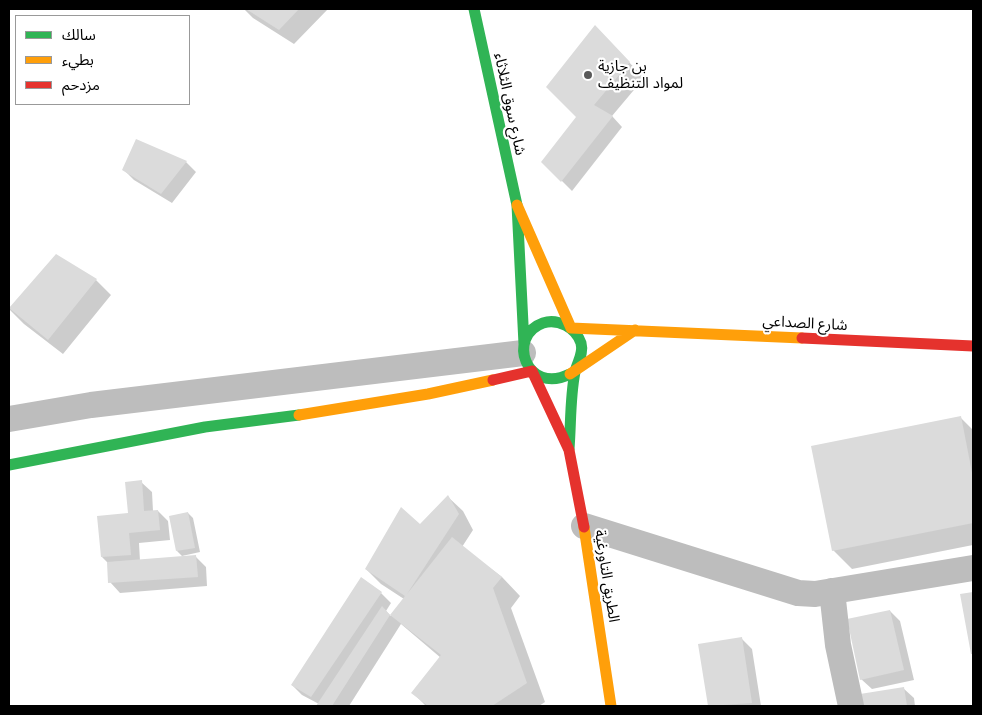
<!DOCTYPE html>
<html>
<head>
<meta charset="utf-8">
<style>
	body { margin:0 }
	#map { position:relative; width:982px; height:715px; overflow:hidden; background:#fff; font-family:Lato,"Noto Sans Arabic",sans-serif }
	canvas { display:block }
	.frame { position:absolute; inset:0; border:10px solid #000; pointer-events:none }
	.legend { position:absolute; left:15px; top:15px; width:175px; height:90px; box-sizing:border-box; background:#fff; border:1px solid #999; margin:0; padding:6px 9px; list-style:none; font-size:15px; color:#000 }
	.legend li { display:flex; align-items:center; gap:10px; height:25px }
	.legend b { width:25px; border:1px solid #999 }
</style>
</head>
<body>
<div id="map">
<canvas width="982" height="715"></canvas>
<div class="frame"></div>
<ul class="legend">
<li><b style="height:6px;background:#30b455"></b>سالك</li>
<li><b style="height:6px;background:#ff9f0a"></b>بطيء</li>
<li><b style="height:6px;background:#e5322d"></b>مزدحم</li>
</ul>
</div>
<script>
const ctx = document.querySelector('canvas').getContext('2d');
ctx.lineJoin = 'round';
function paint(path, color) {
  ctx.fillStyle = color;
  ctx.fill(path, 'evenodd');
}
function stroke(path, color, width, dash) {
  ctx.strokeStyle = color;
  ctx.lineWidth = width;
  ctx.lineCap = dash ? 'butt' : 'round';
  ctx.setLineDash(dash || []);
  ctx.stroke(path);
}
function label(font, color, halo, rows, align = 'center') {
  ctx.font = font + ' Lato,"Noto Sans Arabic",sans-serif';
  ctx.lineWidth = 4.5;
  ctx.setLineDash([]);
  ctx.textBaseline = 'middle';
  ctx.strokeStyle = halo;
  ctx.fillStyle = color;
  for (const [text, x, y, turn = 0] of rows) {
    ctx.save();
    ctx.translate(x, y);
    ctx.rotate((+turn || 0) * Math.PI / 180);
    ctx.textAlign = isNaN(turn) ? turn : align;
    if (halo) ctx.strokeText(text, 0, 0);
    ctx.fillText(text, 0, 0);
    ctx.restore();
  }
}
paint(new Path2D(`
	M244,9H328L294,44L253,18Z
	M609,41L644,78L612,116L622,127L572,191L543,162L578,117Z
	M186,162L196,172L172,203L134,180L123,169Z
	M57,256L96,280L111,295L63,354L24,324L9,309Z
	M960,417L973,430V545L852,569L833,550Z
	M141,482L152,492L153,511H158L168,521L170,540L139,543L140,561L196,557L206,567L207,586L120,593L110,582L108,563L102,557L130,514Z
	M448,497L463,511L473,530L462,547L502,577L520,596L511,608L545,702L539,706H426L413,693L441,658L401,624L349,706H318L319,704L302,695L292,685L381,593L391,603L386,611L391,616L404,599L381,584L366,569L420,526Z
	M188,513L193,518L200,552L182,556L177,551Z
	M973,593V654L962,595Z
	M890,611L900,621L914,680L872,689L861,679Z
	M741,638L752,649L761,706H709L699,645Z
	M903,688L914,698L915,706H864L862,695Z`), '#0003');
paint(new Path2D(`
	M246,9H299L279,30Z
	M595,25L630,62L594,105L613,116L561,182L541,162L576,117L546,87Z
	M136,139L187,161L161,194L122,170Z
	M56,254L97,279L48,340L9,308Z
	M961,416L973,478V523L832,551L811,446Z
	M142,480L144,511L158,510L160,530L129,533L131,555L101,557L97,516L128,513L125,482Z
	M448,495L459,514L407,594L452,537L502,577L493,588L527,683L492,706H428L411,693L441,655L390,615L405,596L365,569L401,507L420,524Z
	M188,512L195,548L176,551L169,516Z
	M196,555L198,577L108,583L107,562Z
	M361,577L382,592L311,697L291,685Z
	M973,592V654H971L960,594Z
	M382,606L390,615L332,706H316Z
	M890,610L904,670L860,680L847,619Z
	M742,637L752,703L708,706L698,644Z
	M904,687L907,706H862L860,694Z`), '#dbdbdb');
stroke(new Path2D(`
	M9,419L91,405L523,353
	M584,526L798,593L815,594L973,568
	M832,591L838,645L851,706`), '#bdbdbd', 26);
stroke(new Path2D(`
	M474,9L517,205L524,344
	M569,449C571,424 570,397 575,372C577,362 584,354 581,343C576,328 558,318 543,323C506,336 526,396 570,374
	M9,465L205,427L299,415`), '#30b455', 11);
stroke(new Path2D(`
	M517,205L571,328L802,338
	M570,374L635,330
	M299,415L428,394L493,380
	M584,527L611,706`), '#ff9f0a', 11);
stroke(new Path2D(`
	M802,338L973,346
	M493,380L532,371L569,450L584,527`), '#e5322d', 11);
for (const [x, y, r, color] of [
	[588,75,5,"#595959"]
]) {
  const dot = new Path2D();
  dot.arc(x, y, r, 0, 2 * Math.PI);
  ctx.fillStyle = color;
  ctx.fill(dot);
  stroke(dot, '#fff', 2);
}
label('15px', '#000', '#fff', [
	["بن جازية",598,66],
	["لمواد التنظيف",598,83]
], 'left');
label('15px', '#000', '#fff', [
	["شارع سوق الثلاثاء",510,104,78],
	["شارع الصداعي",805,323,3],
	["الطريق التاورغية",607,576,81]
]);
</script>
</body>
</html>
